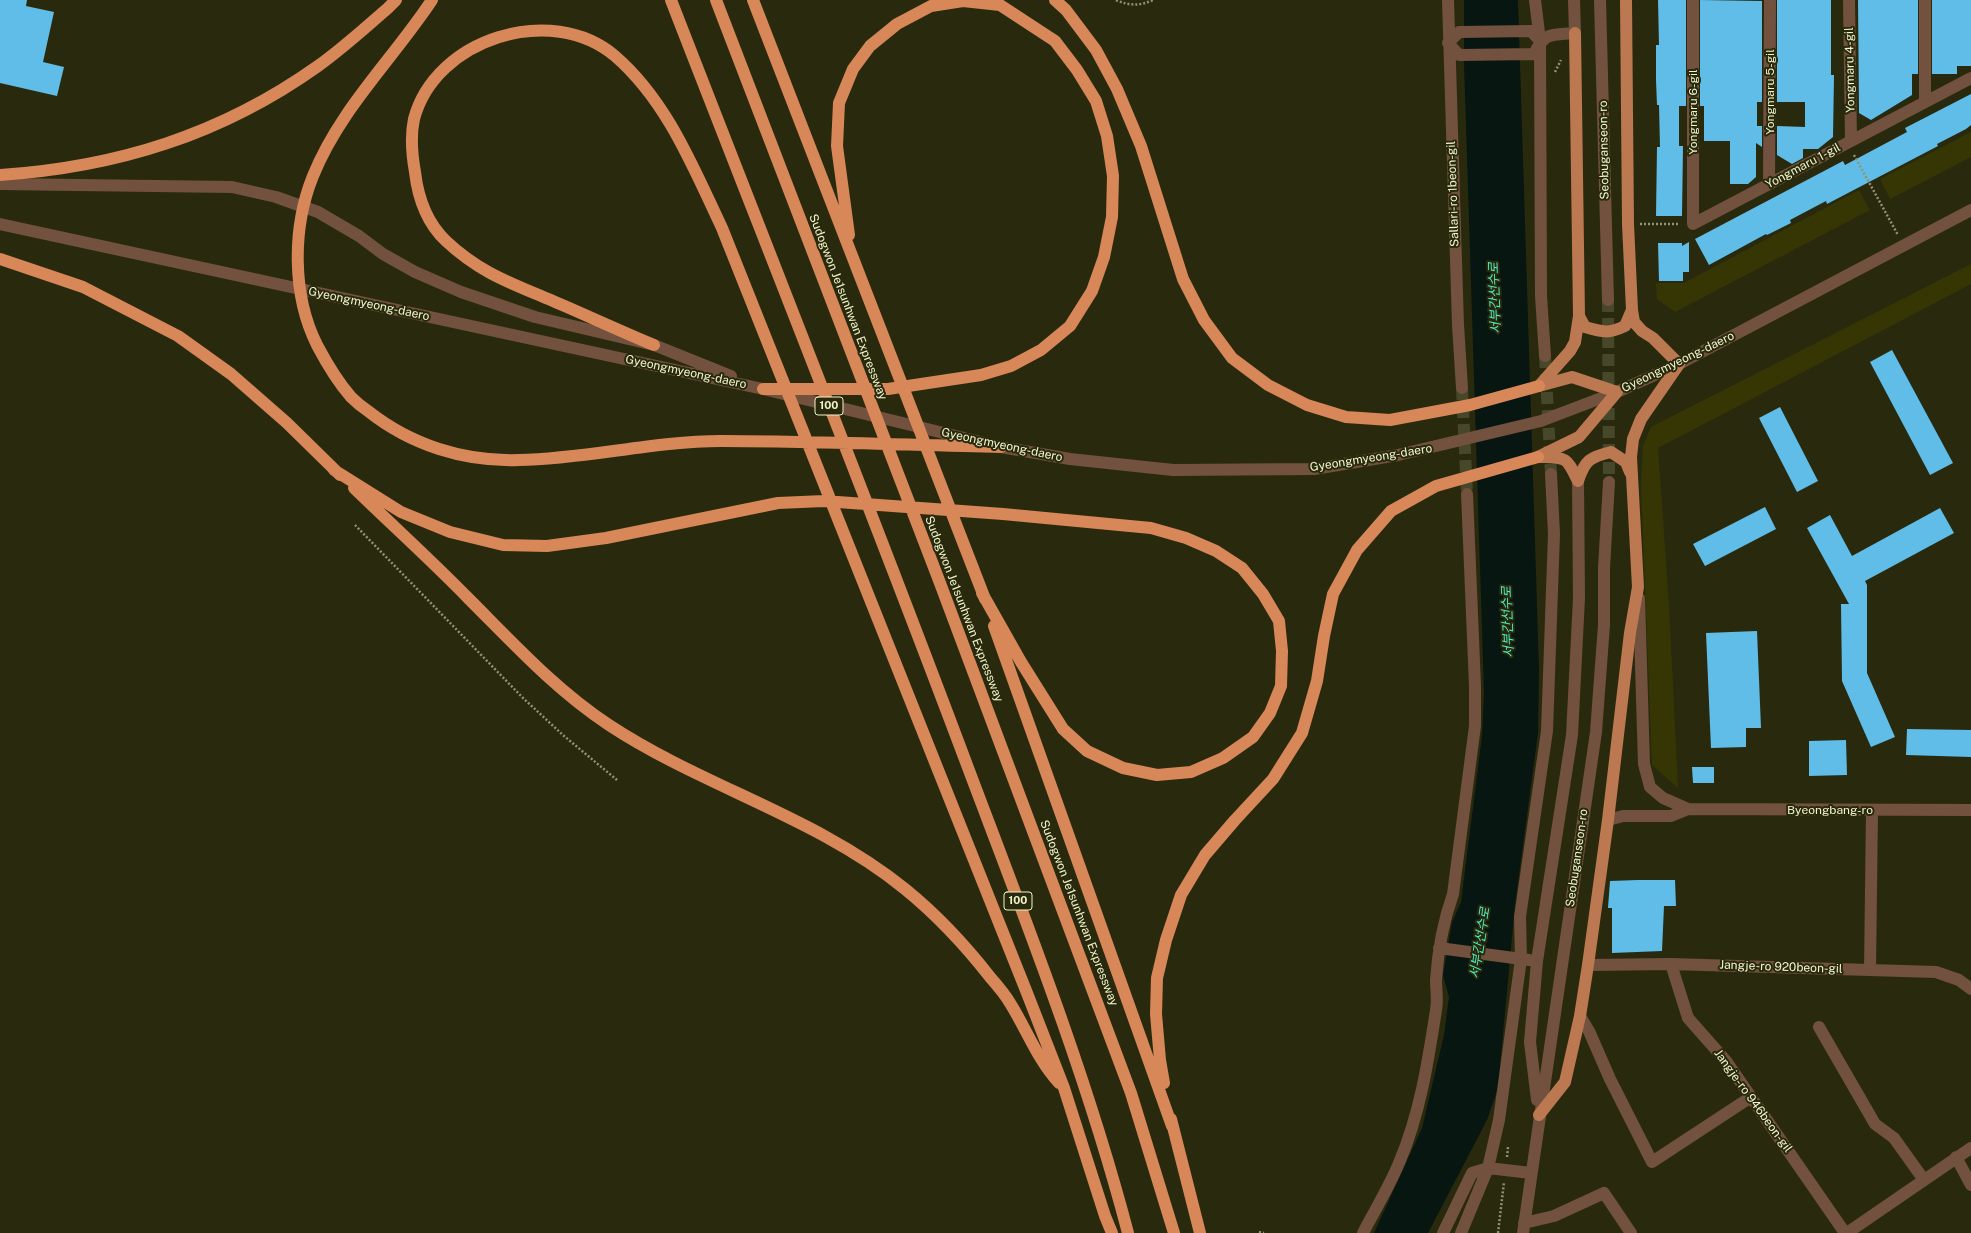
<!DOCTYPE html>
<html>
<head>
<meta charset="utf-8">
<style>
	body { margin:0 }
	canvas { display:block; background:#29290e }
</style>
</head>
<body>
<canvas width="1971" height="1233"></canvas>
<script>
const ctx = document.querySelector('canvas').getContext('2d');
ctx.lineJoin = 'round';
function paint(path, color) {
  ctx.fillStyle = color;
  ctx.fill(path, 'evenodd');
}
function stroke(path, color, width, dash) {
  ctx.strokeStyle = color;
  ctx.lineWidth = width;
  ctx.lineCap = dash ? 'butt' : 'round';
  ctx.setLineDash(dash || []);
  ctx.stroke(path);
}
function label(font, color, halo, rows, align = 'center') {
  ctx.font = font + ' "Public Sans","Noto Sans KR",sans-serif';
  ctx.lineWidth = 4;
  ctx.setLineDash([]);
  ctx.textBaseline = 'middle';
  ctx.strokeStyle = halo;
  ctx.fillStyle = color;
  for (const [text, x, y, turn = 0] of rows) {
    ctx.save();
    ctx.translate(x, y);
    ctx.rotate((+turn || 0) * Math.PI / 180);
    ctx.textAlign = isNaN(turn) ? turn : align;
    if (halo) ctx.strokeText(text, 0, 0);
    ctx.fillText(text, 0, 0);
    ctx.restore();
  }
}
paint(new Path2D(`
	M1971,132V157L1890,199L1880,179Z
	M1859,190L1870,210L1675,312L1657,299L1656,283H1684Z
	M1971,264V284L1658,448L1669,605L1678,788L1652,765L1641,485L1643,446L1651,427Z`), '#353604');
paint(new Path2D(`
	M1464,0H1518L1539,669L1538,733L1515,905L1498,1088L1487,1120L1428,1233H1374L1422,1128L1444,1035L1449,997L1443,975L1452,922L1461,902L1482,736L1484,693L1464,64Z`), '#071611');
paint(new Path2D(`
	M0,0H27L26,6L54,12L43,62L64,67L57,96L0,83Z
	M1658,0H1686V106H1679V146H1683L1682,216H1656L1657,147H1660L1659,105H1657L1656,80V45H1659Z
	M1700,0L1762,1V102H1757V126H1762V147L1756,143V177L1748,184H1730V141H1704V106H1700Z
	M1777,0H1831V75H1834L1833,137L1818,149H1803V158L1792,164L1777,155V126L1805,127V102H1777Z
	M1858,0H1918V74H1912V95L1871,120L1859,113Z
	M1932,0H1971V66H1957V74H1932Z
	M1971,94V125L1966,129L1937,144L1938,146L1827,204L1826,201L1790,220L1791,223L1767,235L1766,234L1709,265L1695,239L1843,161L1845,165L1907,132L1905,128Z
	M1689,242V272H1683V281H1659L1658,243H1682V246Z
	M1892,350L1953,463L1930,475L1870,362Z
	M1780,407L1818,481L1797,492L1759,418Z
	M1765,507L1776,529L1705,566L1693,544Z
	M1940,508L1954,533L1865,581L1867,585V673L1895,737L1871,747L1842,681L1841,604H1849L1807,528L1830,515L1852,556Z
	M1757,631L1761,728H1746V747L1711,748L1706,633Z
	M1907,729L1971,730V757L1906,755Z
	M1846,740L1847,775L1809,776V741Z
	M1692,767H1714V783H1693Z
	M1638,880H1675L1676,906H1664L1662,951L1612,953V908H1608L1610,881Z`), '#5fbde8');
stroke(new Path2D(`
	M1608,300L1609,482
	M1545,356L1551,474
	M1462,388L1467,494`), '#47472a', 12, [12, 6]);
stroke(new Path2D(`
	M1116,0C1129,6 1140,6 1153,0
	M1555,72L1561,60
	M1854,155L1898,235
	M1640,224H1679
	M355,525L523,698L564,736L617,780
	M1507,1157L1508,1147
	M1259,1232L1264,1233
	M1498,1233L1504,1182`), '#919370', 2.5, [2, 2]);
stroke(new Path2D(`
	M1448,0L1458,325L1462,388
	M1535,0L1540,41L1541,296L1545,356
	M1600,0L1608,300
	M1693,0V224L1971,78
	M1849,0L1851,141
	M1925,0V102
	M1448,43L1459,55L1534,54C1545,31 1552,35 1575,33L1574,0
	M1448,43L1459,32L1531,31L1540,41
	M1769,183L1770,0
	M0,184L232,187L276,197L318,212L359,236L383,254L415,272L461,292L535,317L654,345L731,376
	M0,224L763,389L1001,447L1070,459L1173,470L1314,469L1398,455L1541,421L1617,392L1679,364L1971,210
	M1639,598L1644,764L1650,787L1663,798L1688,809L1971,810
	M1608,820L1623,816H1671L1688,809
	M1439,948L1529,960
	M1671,964L1688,1018L1726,1061L1845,1233
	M1588,965L1671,964L1936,972L1959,980L1971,989
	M1870,970L1872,810
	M1580,1016L1589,1031L1610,1079L1652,1162L1751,1097
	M1819,1027L1875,1124L1894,1138L1924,1180
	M1537,1100L1530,1042L1537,961L1572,735L1579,598L1578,481
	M1956,1157L1971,1185
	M1524,1223L1554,1216L1604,1193L1631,1233
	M1363,1233C1375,1210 1389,1187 1399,1163C1420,1114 1428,1062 1436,1010C1438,1000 1436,990 1436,980C1438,950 1443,922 1453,894L1475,726V686L1467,494
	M1443,1233L1472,1173L1488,1168L1531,1173
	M1461,1233L1488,1168L1499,1120L1521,959L1520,917L1547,731L1554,534L1551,474
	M1523,1233L1596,732L1604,625V568L1609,482
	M1847,1233L1971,1148`), '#72513e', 12);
stroke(new Path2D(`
	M1579,316L1585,327C1602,332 1609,334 1625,326L1632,310
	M1539,386L1570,351L1575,342L1579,316L1575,33
	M1538,457L1579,437L1617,392L1572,377L1539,386
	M1541,457C1568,458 1566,457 1578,481
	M1578,481C1585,460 1590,457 1611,452L1626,462L1630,472
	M1539,1115L1565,1082L1580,1016L1588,965L1608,820L1630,633L1638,587L1631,457L1633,439L1641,419L1679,364L1653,338L1642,331L1634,322L1632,310L1628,224L1626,0`), '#bb7851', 12);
stroke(new Path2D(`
	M432,0C393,59 340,109 313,176C292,228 292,295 317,345C327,364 337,381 351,397C356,402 362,407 368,411C411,445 464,462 519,460C587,459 653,441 721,441C814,441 908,445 1001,447
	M671,0C770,255 871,509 967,765C1025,919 1086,1073 1128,1233
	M716,0L940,583L1131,1093L1174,1233
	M753,0L985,599
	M1055,0L1066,10L1096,50L1117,89L1141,146L1183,279L1204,320L1232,358L1268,385L1307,405L1346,417L1390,420L1470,405L1539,386
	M0,175C117,167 221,135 318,66C342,49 365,28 388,8L396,0
	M0,259L83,287L178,336L231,374L287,423L340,475
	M654,345C620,331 586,315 553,301C511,283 480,273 446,241C427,223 418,198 415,172C412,155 410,137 414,119C435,39 551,2 615,56C667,101 693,167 722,228L1027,993L1064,1088L1105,1216L1112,1233
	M763,389H888L981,375L1011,366L1041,350L1070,326L1092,291L1104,257L1112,217L1113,176L1107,136L1096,101L1077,70L1055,41L1000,5L963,1L931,6L897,24L870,46L853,69L839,103L837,146L849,235
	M334,470L401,512L450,532L503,545L547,546L606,538L778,503L824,501L1003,514L1151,528L1186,538L1216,551L1242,568L1263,594L1279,621L1282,651L1281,686L1270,713L1253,737L1223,758L1191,772L1157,775L1123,768L1087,751L1063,729L1021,662L982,593
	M354,488C392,525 432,561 469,599C514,644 556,690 609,725C703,787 817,817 905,889C937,915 965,945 990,977C997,985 1005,994 1010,1003C1027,1030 1037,1059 1059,1083
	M994,626L1172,1126
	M1164,1083L1160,1060L1156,1014L1157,978L1166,940L1181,895L1205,855L1235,820L1273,779L1302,733L1317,681L1324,636L1333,594L1357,550L1391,511L1436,486L1538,457
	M1171,1119L1200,1233`), '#d78758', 12);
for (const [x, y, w] of [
	[829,406,28],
	[1018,901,28]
]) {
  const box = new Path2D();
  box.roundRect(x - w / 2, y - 9, w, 18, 3);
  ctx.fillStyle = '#29290e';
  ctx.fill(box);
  stroke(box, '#f1f4ca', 1);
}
label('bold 11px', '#f1f4ca', null, [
	["100",829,406],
	["100",1018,901]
]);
label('12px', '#f1f4ca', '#29290e', [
	["Yongmaru 4-gil",1850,70,-91],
	["Yongmaru 5-gil",1770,92,-90],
	["Yongmaru 6-gil",1693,112,-90],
	["Seobuganseon-ro",1604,150,-91],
	["Yongmaru 1-gil",1803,166,-28],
	["Sallari-ro 1beon-gil",1453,194,-92],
	["Gyeongmyeong-daero",369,304,12],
	["Sudogwon Je1sunhwan Expressway",848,307,69],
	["Gyeongmyeong-daero",1678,362,-26],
	["Gyeongmyeong-daero",686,372,12],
	["Gyeongmyeong-daero",1002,445,12],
	["Gyeongmyeong-daero",1371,458,-9],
	["Sudogwon Je1sunhwan Expressway",964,609,69],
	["Byeongbang-ro",1830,810],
	["Seobuganseon-ro",1577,858,-82],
	["Sudogwon Je1sunhwan Expressway",1079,913,69],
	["Jangje-ro 920beon-gil",1781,967,2],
	["Jangje-ro 946beon-gil",1753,1101,54]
]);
label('italic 13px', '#4eefc3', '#29290e', [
	["서부간선수로",1495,298,-92],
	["서부간선수로",1508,622,-92],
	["서부간선수로",1480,943,-81]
]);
</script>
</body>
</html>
